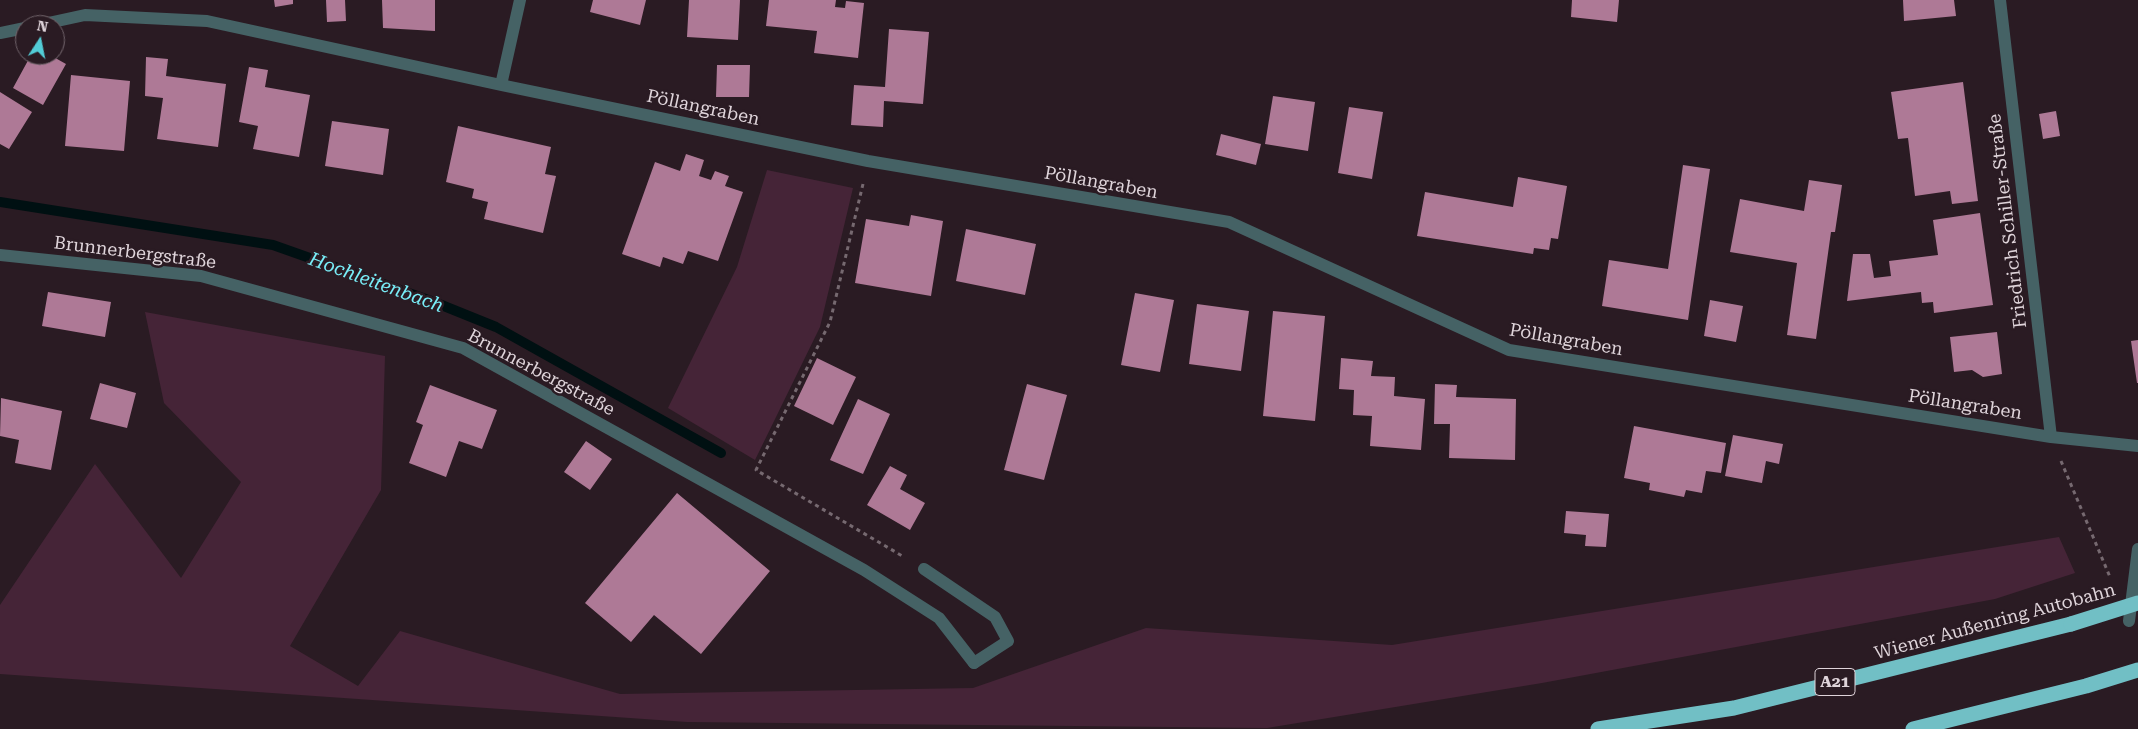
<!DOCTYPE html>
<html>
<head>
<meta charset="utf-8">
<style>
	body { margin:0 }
	#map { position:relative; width:2138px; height:729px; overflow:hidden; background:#2a1b23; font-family:"Roboto Serif",serif }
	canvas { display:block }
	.north { position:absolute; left:15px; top:15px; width:50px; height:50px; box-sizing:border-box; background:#2a1b23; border:1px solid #72656c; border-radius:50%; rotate:11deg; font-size:14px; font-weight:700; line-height:20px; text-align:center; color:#dfd4da }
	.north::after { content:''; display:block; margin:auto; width:18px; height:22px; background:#52ccd6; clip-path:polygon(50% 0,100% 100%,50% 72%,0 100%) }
</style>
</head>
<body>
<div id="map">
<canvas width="2138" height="729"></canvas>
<div class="north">N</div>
</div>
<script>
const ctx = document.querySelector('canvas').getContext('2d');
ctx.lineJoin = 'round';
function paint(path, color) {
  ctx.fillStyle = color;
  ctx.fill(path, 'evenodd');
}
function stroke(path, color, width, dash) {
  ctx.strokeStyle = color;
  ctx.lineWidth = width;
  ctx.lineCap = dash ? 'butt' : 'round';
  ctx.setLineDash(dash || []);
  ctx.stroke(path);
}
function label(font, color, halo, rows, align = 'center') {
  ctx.font = font + ' "Roboto Serif",serif';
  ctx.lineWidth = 5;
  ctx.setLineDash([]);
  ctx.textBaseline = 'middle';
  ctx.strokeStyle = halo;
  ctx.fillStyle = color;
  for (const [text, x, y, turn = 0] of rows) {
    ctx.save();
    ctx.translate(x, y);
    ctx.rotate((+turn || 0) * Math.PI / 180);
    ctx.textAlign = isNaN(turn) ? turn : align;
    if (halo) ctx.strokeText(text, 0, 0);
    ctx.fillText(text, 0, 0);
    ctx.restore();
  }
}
paint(new Path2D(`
	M767,170L853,188L820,327L755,460L668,408L737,267Z
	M145,312L385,356L381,490L290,646L358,686L400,631L620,694L973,688L1146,628L1392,645L2059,537L2075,573L1995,599L1542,683L1267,728L687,722L0,674V605L95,464L181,578L241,482L164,403Z`), '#452437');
stroke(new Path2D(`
	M0,202L273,245L434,302L496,327L721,453`), '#001012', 10);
paint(new Path2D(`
	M274,0H293V4L275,7Z
	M326,0H345L346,21L327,22Z
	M382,0H435V31L383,28Z
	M593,0H646L640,25L590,12Z
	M689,0H740L738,40L687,37Z
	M769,0H836L835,7L845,8L846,1L864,3L858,58L814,53L817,31L766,26Z
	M1572,0H1619L1617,22L1571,17Z
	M1903,0H1954L1956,16L1904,21Z
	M889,29L929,32L923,104L884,101L883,127L851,125L854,85L885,87Z
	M31,55L47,62L50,55L66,64L43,105L13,88Z
	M146,57L168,59L166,76L226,84L218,147L157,139L163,98L145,96Z
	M717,65H750L749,97H716Z
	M249,67L268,70L265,87L310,95L299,157L253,149L258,126L239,122Z
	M71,75L130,81L124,151L65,146Z
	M1963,82L1978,201L1952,204L1950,191L1915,196L1908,138L1898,139L1891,92Z
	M0,92L32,112L9,149L0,144Z
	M1273,96L1315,102L1308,151L1265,144Z
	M1349,107L1383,112L1372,179L1338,173Z
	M2056,111L2060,136L2043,139L2039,114Z
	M332,121L389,129L383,175L325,166Z
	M458,126L551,147L545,174L556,176L543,233L484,219L488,202L472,198L474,189L446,182Z
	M1221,134L1261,144L1256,165L1216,155Z
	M686,154L704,160L699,176L711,180L715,171L729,176L725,186L743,192L718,261L688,251L683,264L663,257L660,267L622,254L655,162L680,171Z
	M1683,165L1710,169L1688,320L1602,306L1609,260L1668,269Z
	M1518,177L1567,186L1558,239L1551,238L1549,250L1534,248L1533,254L1417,236L1425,192L1513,207Z
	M1809,180L1842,185L1835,232H1831L1816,339L1787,335L1797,263L1730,252L1740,199L1804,211Z
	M1980,213L1993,305L1934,313L1933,302L1922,303L1921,292L1847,301L1853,254H1870L1874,278L1891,276L1889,261L1938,255L1933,220Z
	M911,215L943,221L931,296L855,283L866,219L909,226Z
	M966,229L1036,244L1025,295L956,281Z
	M48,292L111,302L105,337L42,326Z
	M1135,293L1174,300L1160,372L1121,365Z
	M1710,300L1743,306L1736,342L1704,336Z
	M1197,304L1249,311L1241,371L1189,364Z
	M1273,311L1325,316L1315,421L1263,416Z
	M1997,332L2002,374L1983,377L1972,370L1954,372L1950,337Z
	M2138,340V383H2137L2131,341Z
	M817,358L856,377L833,425L794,406Z
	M1341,358L1373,361L1371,376L1395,377L1394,396L1425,399L1421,450L1370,446L1372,416L1353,415L1354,390L1339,389Z
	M100,383L136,393L127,428L90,419Z
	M1027,384L1067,395L1044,480L1004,470Z
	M1435,384L1457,385L1456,397L1516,399L1515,460L1449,458L1450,424H1434Z
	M430,385L497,410L482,449L459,441L446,477L409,463L423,425L416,422Z
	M1,398L62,411L51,470L15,463L19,440L0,436Z
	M858,399L890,414L863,474L830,460Z
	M1634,426L1726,443L1721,473L1706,471L1702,493L1686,490L1684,497L1649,490L1650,483L1624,478Z
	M1733,435L1783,444L1779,464L1766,461L1762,483L1725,476Z
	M586,441L612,459L590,490L564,472Z
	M890,466L907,475L900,489L925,503L910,530L867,505Z
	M677,493L770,571L701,654L654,615L631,642L585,603Z
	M1566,511L1609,514L1606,547L1585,546L1586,535L1564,533Z`), '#ae7996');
stroke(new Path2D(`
	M863,184L830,322L756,470L904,557
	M2061,461L2110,577`), '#766970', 3, [4, 4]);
stroke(new Path2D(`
	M924,569L995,617L1008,641L974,663
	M2129,621L2138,549`), '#456265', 12);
stroke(new Path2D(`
	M2000,0L2051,437
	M39,25L85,15L207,21L501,85L868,161L1229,222L1509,350L2051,437L2138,446
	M0,33L25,28
	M501,85L520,0
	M0,255L201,276L463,348L864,570L939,618L974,663`), '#456265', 12);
stroke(new Path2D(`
	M1598,729L1734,708L2071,624
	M1913,729L2086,686L2138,670`), '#71bfc5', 15);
stroke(new Path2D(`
	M2071,624L2138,603`), '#71bfc5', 15);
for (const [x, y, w] of [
	[1835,682,40]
]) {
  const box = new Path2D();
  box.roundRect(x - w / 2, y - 13.5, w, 27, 4);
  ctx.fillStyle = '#2a1b23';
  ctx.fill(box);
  stroke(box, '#dfd4da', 1);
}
label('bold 16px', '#dfd4da', null, [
	["A21",1835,682]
]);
label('18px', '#dfd4da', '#2a1b23', [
	["Pöllangraben",703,108,12],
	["Pöllangraben",1101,183,10],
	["Friedrich Schiller-Straße",2008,221,-97],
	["Brunnerbergstraße",135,253,7],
	["Pöllangraben",1566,340,10],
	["Brunnerbergstraße",541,373,28],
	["Pöllangraben",1965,405,9],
	["Wiener Außenring Autobahn",1995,622,-15]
]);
label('italic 19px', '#79eef8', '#2a1b23', [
	["Hochleitenbach",376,283,20]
]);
</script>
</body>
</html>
